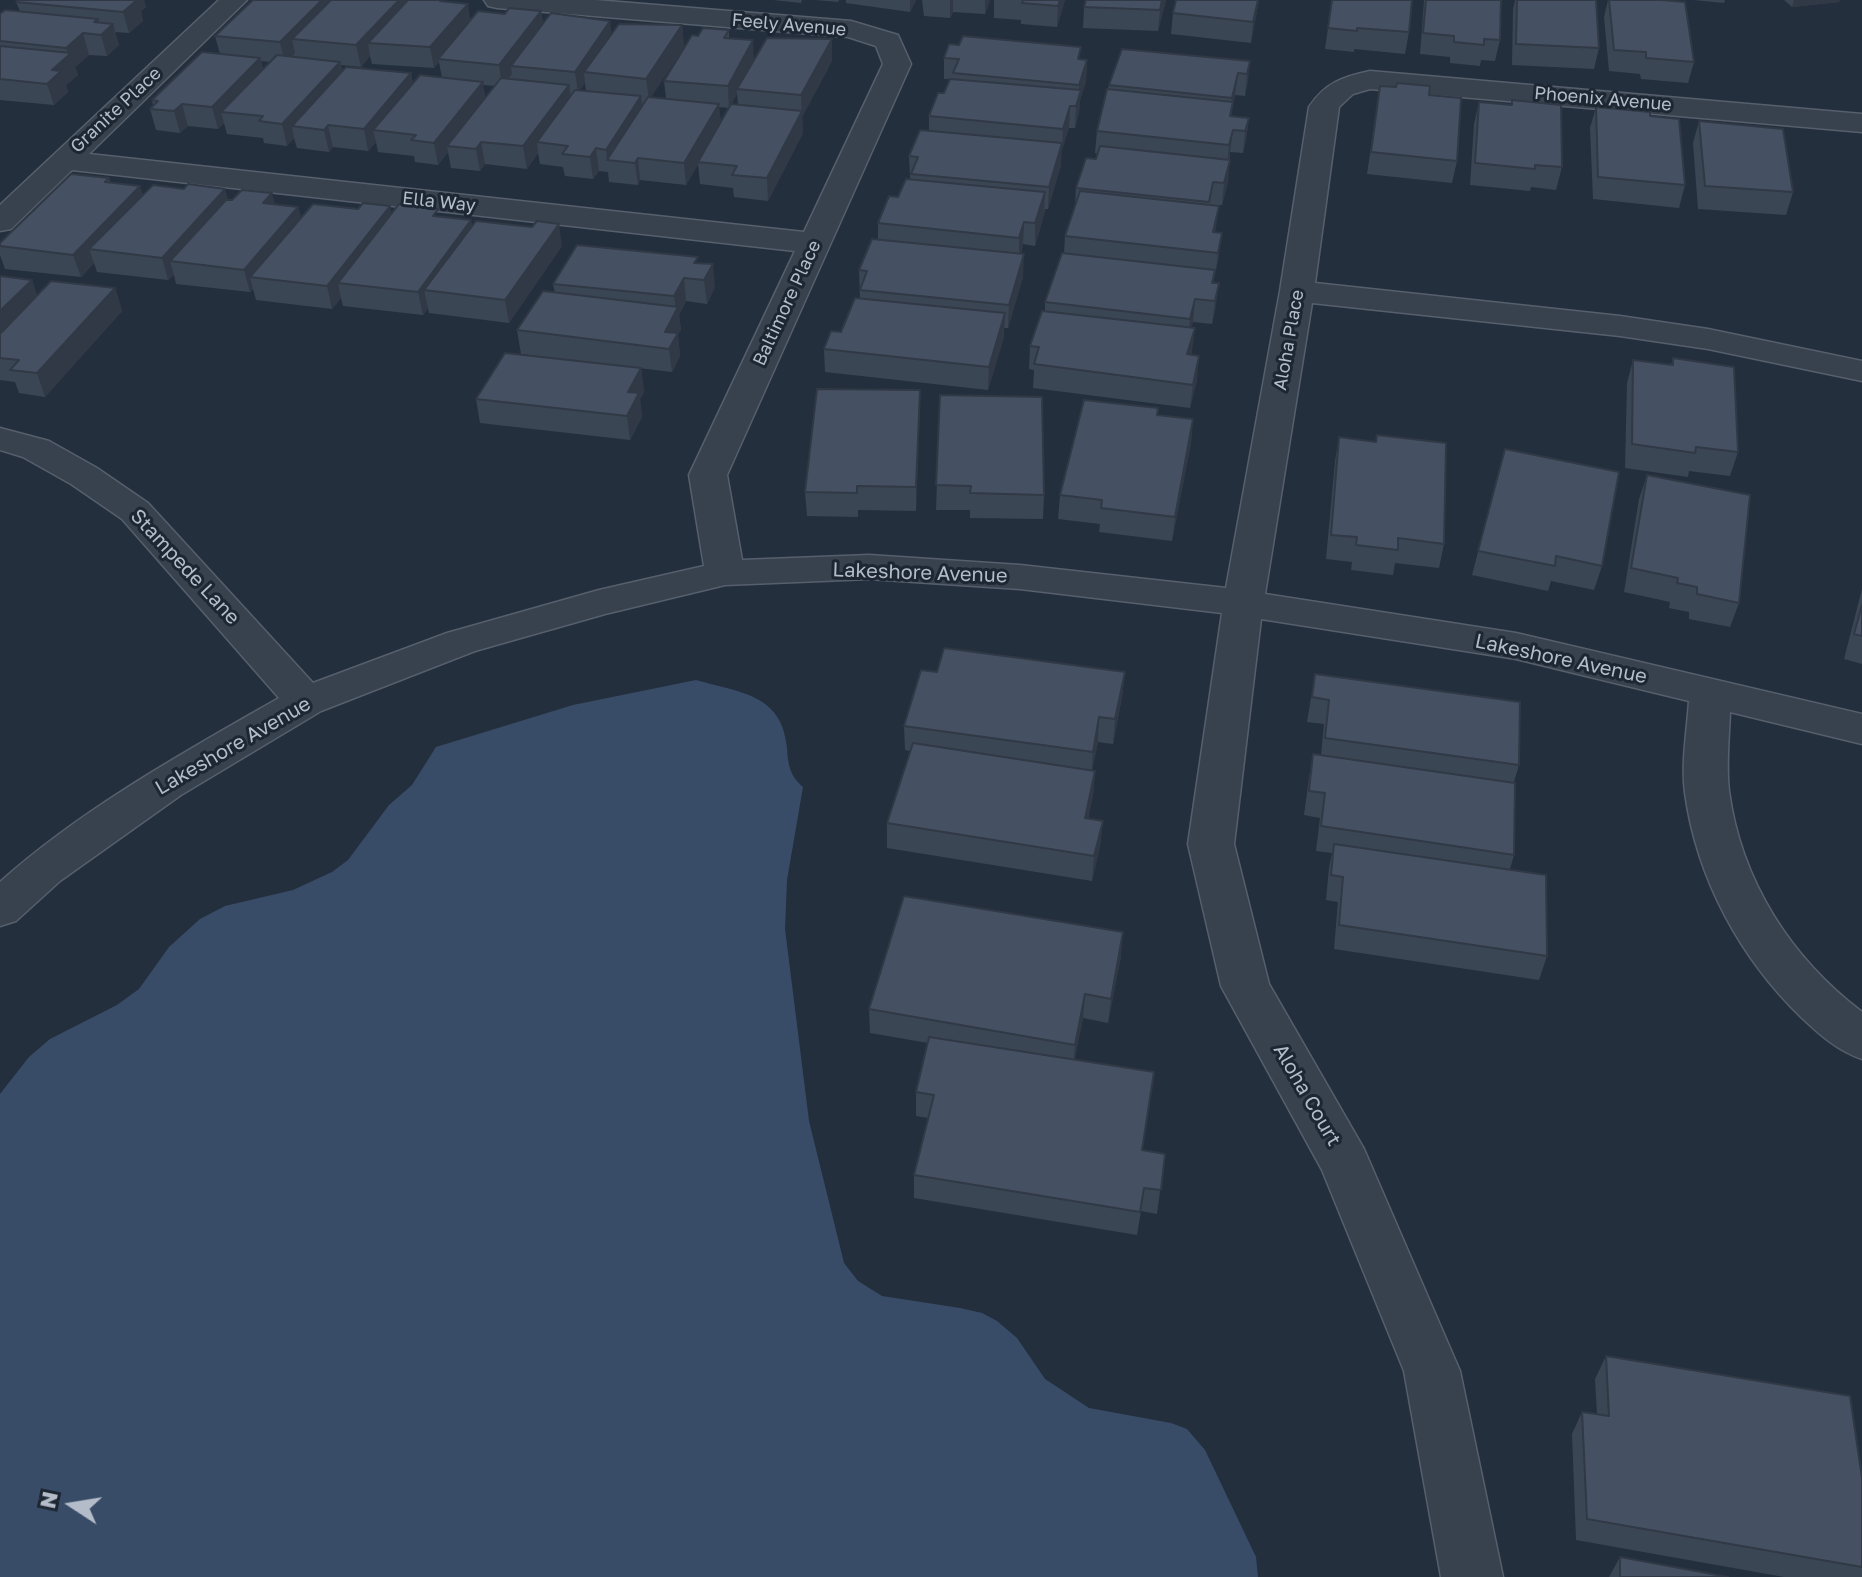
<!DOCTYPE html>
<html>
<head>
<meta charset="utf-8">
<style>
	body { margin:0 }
	#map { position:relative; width:1862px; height:1577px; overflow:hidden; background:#242f3e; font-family:"Golos Text",sans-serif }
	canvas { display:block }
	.north { position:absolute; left:32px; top:1465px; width:80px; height:80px; -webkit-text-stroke:6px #1d2633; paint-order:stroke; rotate:282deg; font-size:22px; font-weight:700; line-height:32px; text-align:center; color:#b4bcc9 }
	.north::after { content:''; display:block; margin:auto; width:28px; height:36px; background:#b4bcc9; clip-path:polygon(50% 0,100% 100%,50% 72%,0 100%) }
</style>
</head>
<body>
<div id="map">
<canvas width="1862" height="1577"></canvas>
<div class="north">N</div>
</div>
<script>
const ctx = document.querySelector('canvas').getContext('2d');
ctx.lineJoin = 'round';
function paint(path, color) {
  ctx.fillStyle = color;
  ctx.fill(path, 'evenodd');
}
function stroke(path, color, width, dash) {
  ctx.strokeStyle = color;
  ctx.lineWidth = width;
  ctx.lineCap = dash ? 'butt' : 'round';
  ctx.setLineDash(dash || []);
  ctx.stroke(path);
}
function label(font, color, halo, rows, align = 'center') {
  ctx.font = font + ' "Golos Text",sans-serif';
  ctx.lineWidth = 6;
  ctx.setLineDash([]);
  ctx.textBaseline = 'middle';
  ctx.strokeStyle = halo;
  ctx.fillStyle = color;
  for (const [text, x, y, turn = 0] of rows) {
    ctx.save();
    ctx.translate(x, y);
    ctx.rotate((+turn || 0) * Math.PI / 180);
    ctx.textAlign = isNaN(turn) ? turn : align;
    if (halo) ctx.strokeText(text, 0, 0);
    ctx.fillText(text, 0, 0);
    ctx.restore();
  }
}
paint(new Path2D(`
	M696,680C741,693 782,694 787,748C788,765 790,776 803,787L787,880L785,929L809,1121L844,1263L858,1281L882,1296L960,1308L982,1313L997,1321L1017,1338L1045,1379L1089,1408L1171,1423L1187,1429L1205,1450L1256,1557L1258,1577H0V1094L29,1057L50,1039L117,1005L139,989L169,947L200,919L225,906L293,890L332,872L348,860L389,805L412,785L436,747L573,705Z`), '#394c67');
const minor = new Path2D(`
	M219,0H247L89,154L804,232L883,64L876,46L848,37L497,8L488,6L484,0H595L851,21L898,35L911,64L727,475L742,560L869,555L1020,565L1226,588L1280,291L1309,107C1325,83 1342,77 1370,71L1862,114V132L1370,89L1353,94L1339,107L1315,283L1620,316L1708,329L1862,361V381L1708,349L1620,336L1312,303L1265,594L1516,633L1862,714V744L1730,712C1729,738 1726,765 1729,791C1741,881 1791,958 1862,1012V1059C1838,1051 1820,1035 1802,1018C1740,958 1697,879 1685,793C1681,763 1687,732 1689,701L1516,659L1261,619L1234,844L1269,984L1364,1149L1460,1371L1503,1577H1441L1404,1371L1322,1170L1221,986L1188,844L1222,613L1020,589L869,579L725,585L605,614L475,651L321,711L181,795L60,881L16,921L0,926V882C83,808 183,753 279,698L122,519L71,484L23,457L0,450V428L49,441L97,468L148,503L313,683L447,633L599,590L704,566L689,475L795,251L72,170L11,229L0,231V205Z`);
stroke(minor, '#565f6c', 3);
paint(minor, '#38414e');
paint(new Path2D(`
	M18,0H153H144L146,7L141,11L143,21L129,33L115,32L119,45L107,56L89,55L75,67L78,75L66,85L68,92L54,105L0,100V14L20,11L16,2Z
	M773,0H802L801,3Z
	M815,0H839L838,2Z
	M846,0H916L910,12L846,3Z
	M922,0H990L985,14L953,12L950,18L924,16Z
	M994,0H1065L1057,27L1021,24V20L994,18Z
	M1166,0L1158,31L1083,28L1084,7Z
	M1259,0L1251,43L1171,34L1173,13Z
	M1332,0L1409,32L1405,54L1354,49V52L1325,49Z
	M1424,0H1501L1500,40L1495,61L1481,60L1480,66L1450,63V57L1420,54Z
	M1515,0H1596L1599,48L1594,69L1512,65L1513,10Z
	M1608,0H1661L1694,62L1688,83L1641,79L1640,74L1609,71L1604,17Z
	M1693,0H1725L1724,3Z
	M1784,0H1840L1839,2L1792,7Z
	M329,2H447L470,20L505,14L541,11L543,24L612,33L682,25L684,47L651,97L666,98L664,81L698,36L729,30V39L754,59L832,61L802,117L803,133L768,201L734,197L733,188L700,184L698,164L686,185L640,180L638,185L609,182L608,172L599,171L593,179L565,176L563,167L540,164L538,153L527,169L485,164L480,171L451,168L448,152L438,165L415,162L414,156L378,152L376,142L368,151L333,147L329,152L297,148L294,138L287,146L264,143L263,138L227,134L224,123L218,129L188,126L180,133L156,130L150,109L153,105L152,100L220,54L215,36ZM370,56L372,64L434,68L439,62L442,78L413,84L411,73L342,71L341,65L361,67ZM261,61L270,62L263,69ZM585,83L586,91L580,90ZM483,85L495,86L485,97ZM737,94L738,105H731ZM719,107L729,108L721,123Z
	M944,58L1087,60L1086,81L1080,100L1079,112L1075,128H1069L1061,151V165L1048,209H1045L1044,215L1035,246L1023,244L1021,254L1023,277L1008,328H1004V337L988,390L825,372L824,349L841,332L860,299L859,270L878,240V223L911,179L910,178L909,156L929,131V116L944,93L950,79H944Z
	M1250,61L1245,96L1235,95L1231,116L1249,118L1246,140L1243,153L1230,152L1228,182L1222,205H1211L1219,256L1213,283L1216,306L1212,324L1193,322L1191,328H1195L1191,355L1197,380L1190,408L1033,388L1034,370L1029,369L1030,346L1045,311V302L1064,253L1065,236L1075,206L1076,188L1096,159L1098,154L1095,153L1097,131L1109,85Z
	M1380,86L1429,95L1457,161L1452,183L1367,174Z
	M1479,102L1562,167L1556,190L1531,187L1530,191L1470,185L1474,124Z
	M1596,107L1650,116L1685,185L1679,208L1593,199L1590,128Z
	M1699,121L1793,192L1786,215L1698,209L1693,143Z
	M109,178L110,183L143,196L228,200L298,207L301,218L392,214L440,216L471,220L472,227L562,246L509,323L429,313L428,308L423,315L343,306L341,298L332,309L256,300L253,289L250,292L176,284L174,275L168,280L97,272L94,263L81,277L5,269L0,255V243Z
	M698,263L715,287L707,304L686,301L679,315L681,330L678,335L680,356L672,372L521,354L517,330L555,293L553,284Z
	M0,276L32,280L37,296L115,288L122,311L45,397L19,393L15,382L0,380Z
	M1673,358L1738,452L1730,476L1689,471L1688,477L1625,468L1627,383L1633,360L1671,365Z
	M641,368L644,392L640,399L642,417L630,440L480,423L476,399Z
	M920,390L916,511L858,510V517L807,516L805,492Z
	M940,395L1044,495L1043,519L970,518V510H936Z
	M1158,415L1193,419L1191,443L1172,541L1099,532L1100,524L1058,519L1060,495Z
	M1339,437L1444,544L1439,568L1395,563L1393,575L1351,570L1352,562L1326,559L1335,461Z
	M1505,449L1602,566L1594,590L1551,581L1548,591L1472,575Z
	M1647,475L1739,603L1730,627L1689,619V612L1669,608L1670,602L1624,592L1639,499Z
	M1862,589V664L1844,659Z
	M937,672H1125L1122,697L1113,744L1098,742L1092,770L1095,771L1093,795L1088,819L1103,821L1100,846L1092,881L887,848V823L911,751L905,750L904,726Z
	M1315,674L1519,765L1514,782V855L1510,869L1547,956L1539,980L1334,949L1338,902L1326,900L1329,868L1332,853L1316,851L1320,818L1304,815L1309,778L1313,754L1321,755L1324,724L1307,722Z
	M1121,956L1108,1023L1083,1018L1074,1060L1142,1150L1165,1154L1157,1214L1141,1211L1137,1235L914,1198V1175L928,1118L916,1116V1092L928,1043L870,1033L869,1009Z
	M1606,1356L1862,1478V1577H1784L1576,1540L1572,1434L1582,1412L1597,1414L1595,1379Z
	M1620,1557L1728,1577H1609Z`), '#3b4654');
paint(new Path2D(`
	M125,0H144L146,7L141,11L143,21L129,33L123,12Z
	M322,0H329L332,15L292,39L295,53L285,64L280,42Z
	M399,0H406L409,15L368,43L370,56L361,67L356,45Z
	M910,0H916L910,12Z
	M950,0H953V12L950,18Z
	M985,0H990L985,14Z
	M1060,0H1065L1057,27L1058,6Z
	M1162,0H1166L1158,31L1160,10Z
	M1258,0H1259L1251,43L1253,22Z
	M1794,0H1840L1839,2L1792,7Z
	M468,4L471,25L438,59L439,62L434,68L430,47Z
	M541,11L544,32L511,66L512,74L502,86L499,65Z
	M98,19L102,34L113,24L119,45L107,56L101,35L94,22Z
	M610,21L613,43L584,72L585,83L578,93L575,72Z
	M682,25L684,47L649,100L646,79Z
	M83,33L89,55L75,67L78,75L66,85L68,92L54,105L47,84L52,70L69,55L66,48Z
	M832,39V61L802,117L801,95Z
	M753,40L754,62L737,89V94L729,108L728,86Z
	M260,58L266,80L221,112L224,123L218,129L212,107Z
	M1087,60L1086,81L1080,100L1079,112L1075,128L1076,106L1079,97V85Z
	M1250,61L1248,83L1245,96L1247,74Z
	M340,62L345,83L292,126L294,138L287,146L282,124Z
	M411,73L415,95L373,130L376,142L368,151L364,129Z
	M1238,73L1235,95L1227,138L1232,98Z
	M483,82L486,103L447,146L448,152L438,165L434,143Z
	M569,85L572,107L537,142L538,153L527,169L523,146Z
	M641,96L644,118L607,160L606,150Z
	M182,104L188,126L180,133L174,111Z
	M719,104L721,125L686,185L684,163Z
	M1070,106L1069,128L1062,151L1063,129Z
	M802,111L803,133L768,201L767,178Z
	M1249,118L1246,140L1243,153L1245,131Z
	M328,125L333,147L329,152L324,130Z
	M1233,130L1230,152L1227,167L1229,145Z
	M481,142L485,164L480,171L476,149Z
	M1062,143L1061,165L1048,209L1049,187Z
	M596,148L599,171L593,179L590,157Z
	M638,158L640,180L638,185L635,163Z
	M1230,160L1228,182L1222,205L1224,183Z
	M140,186L147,209L89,249L94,263L81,277L73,255Z
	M225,189L231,211L170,261L174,275L168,280L162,258Z
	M1045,192L1044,215L1035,246V223Z
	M272,193L278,216L263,203Z
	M390,206L395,229L338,283L341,298L332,309L327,286Z
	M1219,206L1216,228L1210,255L1213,232Z
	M298,207L304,230L250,277L253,289L250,292L244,270Z
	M471,220L475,242L424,290L428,308L423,315L418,292Z
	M1024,222L1023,244L1019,260V238Z
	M559,224L562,246L509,323L505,300Z
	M1222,233L1219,256L1215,276L1218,253Z
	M1024,254L1023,277L1008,328L1009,305Z
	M713,264L715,287L707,304L704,280Z
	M684,278L686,301L679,315L681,330L678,335L680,356L672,372L669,349L665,332L676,311L674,296Z
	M32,280L40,303L0,343V311Z
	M1219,283L1216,306L1212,324L1215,301Z
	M115,288L122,311L45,397L37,373Z
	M1195,299L1193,322L1188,342L1190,319Z
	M1005,313L1004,337L988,390L989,367Z
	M1195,328L1192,352L1185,378L1187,354Z
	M1199,356L1197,380L1190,408L1193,385Z
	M641,368L644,392L640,399L642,417L630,440L627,416L628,392Z
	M920,390V414L916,511V487Z
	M1193,419L1191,443L1172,541L1175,517Z
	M1125,672L1122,697L1113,744L1115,719Z
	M1099,717L1098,742L1091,777L1093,752Z
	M1095,771L1093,795L1083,843L1085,818Z
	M1103,821L1100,846L1092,881L1094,856Z
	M1123,932L1121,956L1108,1023L1111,999Z
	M1085,994L1083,1018L1073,1069L1075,1045Z`), '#303945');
const building = new Path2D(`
	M18,0H137L123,12L16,2Z
	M253,0H322L280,42L215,36Z
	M331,0H399L356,45L292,39Z
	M408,0H441L440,1L468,4L430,47L368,43Z
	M1023,0H1060L1058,6L1022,3Z
	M1086,0H1162L1160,10L1084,7Z
	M1176,0H1258L1253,22L1173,13Z
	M1332,0H1412L1409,32L1357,28V31L1328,28Z
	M1426,0H1501L1500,40L1484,39V45L1454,42V36L1423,33Z
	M1517,0H1596L1599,48L1516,44Z
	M1609,0H1661L1685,2L1694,62L1646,58V52L1614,50Z
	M509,8L541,11L499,65L438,59L478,11L505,14Z
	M5,10L98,19L94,22L113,24L101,35L83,33L66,48L0,41V14Z
	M551,13L610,21L575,72L511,66Z
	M619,24L682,25L646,79L584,72Z
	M703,28L729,30L724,38L753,40L728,86L664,81L692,35L698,36Z
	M963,36L1081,47L1078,59L1087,60L1079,85L953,73L959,59L944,58L949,44L959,45Z
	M767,38L832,39L801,95L737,89Z
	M0,46L71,53L52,70L61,71L47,84L0,79Z
	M1122,49L1250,61L1247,74L1238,73L1232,98L1109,85Z
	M202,52L260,58L212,107L182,104L174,111L150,109L158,101L152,100Z
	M277,55L340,62L282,124L259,121L263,116L221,112Z
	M346,67L411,73L364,129L328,125L324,130L292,126Z
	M420,75L483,82L434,143L411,140L416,135L373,130Z
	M501,78L569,85L523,146L481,142L476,149L447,146Z
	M950,79L1081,90L1076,106H1070L1063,129L929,116L938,93H944Z
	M1397,83L1430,86L1429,95L1461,98L1457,161L1371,152L1380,86L1396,87Z
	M1107,89L1233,102L1230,116L1249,118L1245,131L1233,130L1229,145L1097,131Z
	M575,90L641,96L606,150L596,148L590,157L562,154L568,146L537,142Z
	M648,97L719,104L684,163L638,158L635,163L607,160Z
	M1512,100L1561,105L1562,167L1535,165V169L1475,163L1479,102L1512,105Z
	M731,104L802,111L767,178L732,175L737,166L698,162Z
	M1596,107L1650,112V116L1679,119L1685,185L1598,177Z
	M1699,121L1783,129L1793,192L1705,186Z
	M920,130L1062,143L1049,187L911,174L918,157L909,156Z
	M1100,146L1230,160L1224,183L1213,182L1209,202L1076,188L1086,158L1096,159Z
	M71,174L109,178L105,182L140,186L73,255L0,246V243Z
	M906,179L1045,192L1035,223L1024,222L1019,238L878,223L889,196L898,197Z
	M188,184L225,189L162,258L89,249L153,185L184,189Z
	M242,190L272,193L263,203L298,207L244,270L170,261L226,200H232Z
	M1080,191L1219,206L1213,232L1222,233L1218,253L1065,236Z
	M363,203L390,206L327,286L250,277L313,204L358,209Z
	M399,204L438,209L433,216L471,220L418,292L338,283Z
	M476,221L532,227L537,221L559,224L505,300L424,290Z
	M872,239L1024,254L1009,305L860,290L867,271L859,270Z
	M577,245L698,257L694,263L713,264L704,280L684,278L674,296L553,284Z
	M1062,253L1215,270L1212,283H1219L1215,301L1195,299L1190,319L1045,302Z
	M0,276L32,280L0,311Z
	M51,281L115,288L37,373L10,370L19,360L0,358V334Z
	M543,291L678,307L665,332L678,333L669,349L517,330Z
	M855,298L1005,313L989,367L824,349L831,331L841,332Z
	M1042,311L1195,328L1187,354L1199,356L1193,385L1034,364L1039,347L1030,346Z
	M505,353L641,368L628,392L639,393L627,416L476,399Z
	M1673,358L1734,367L1738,452L1696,447L1695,453L1632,444L1633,360L1673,365Z
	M817,389L920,390L916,487L857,486V493L805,492Z
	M940,395L1042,397L1044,495L970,493L971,486L936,485Z
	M1084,400L1158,408L1157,415L1193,419L1175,517L1101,508L1102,500L1060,495Z
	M1377,435L1446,443L1444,544L1398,538V550L1356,545L1357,537L1331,535L1339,437L1376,442Z
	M1505,449L1619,472L1602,566L1556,556L1555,566L1478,551Z
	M1647,475L1750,495L1739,603L1697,594V587L1677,583L1678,578L1631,568Z
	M1862,605V636L1854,634Z
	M944,648L1125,672L1115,719L1099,717L1093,752L904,726L921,670L937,672Z
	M1315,674L1520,702L1519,765L1325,738L1329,700L1312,697Z
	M913,743L1095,771L1085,818L1103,821L1094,856L887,823Z
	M1313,754L1515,783L1514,855L1321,826L1325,793L1309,791Z
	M1334,844L1546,875L1547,956L1339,925L1343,877L1331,875Z
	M904,896L1123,932L1111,999L1085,994L1075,1045L869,1009Z
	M929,1037L1154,1072L1142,1150L1165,1154L1161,1190L1144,1188L1140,1212L914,1175L934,1095L916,1092Z
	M1606,1356L1850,1396L1862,1478V1567L1587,1519L1582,1412L1609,1416Z
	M1620,1557L1728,1577H1620Z`);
paint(building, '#455162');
stroke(building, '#303945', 2);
label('18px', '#b4bcc9', '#1d2633', [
	["Feely Avenue",789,25,5],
	["Phoenix Avenue",1603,99,5],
	["Granite Place",116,110,-43],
	["Ella Way",439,202,6],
	["Baltimore Place",787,303,-65],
	["Aloha Place",1289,340,-80]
]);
label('20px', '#b4bcc9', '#1d2633', [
	["Stampede Lane",185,567,47],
	["Lakeshore Avenue",920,573,2],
	["Lakeshore Avenue",1561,659,12],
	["Lakeshore Avenue",233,746,-30],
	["Aloha Court",1307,1095,60]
]);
</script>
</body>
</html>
